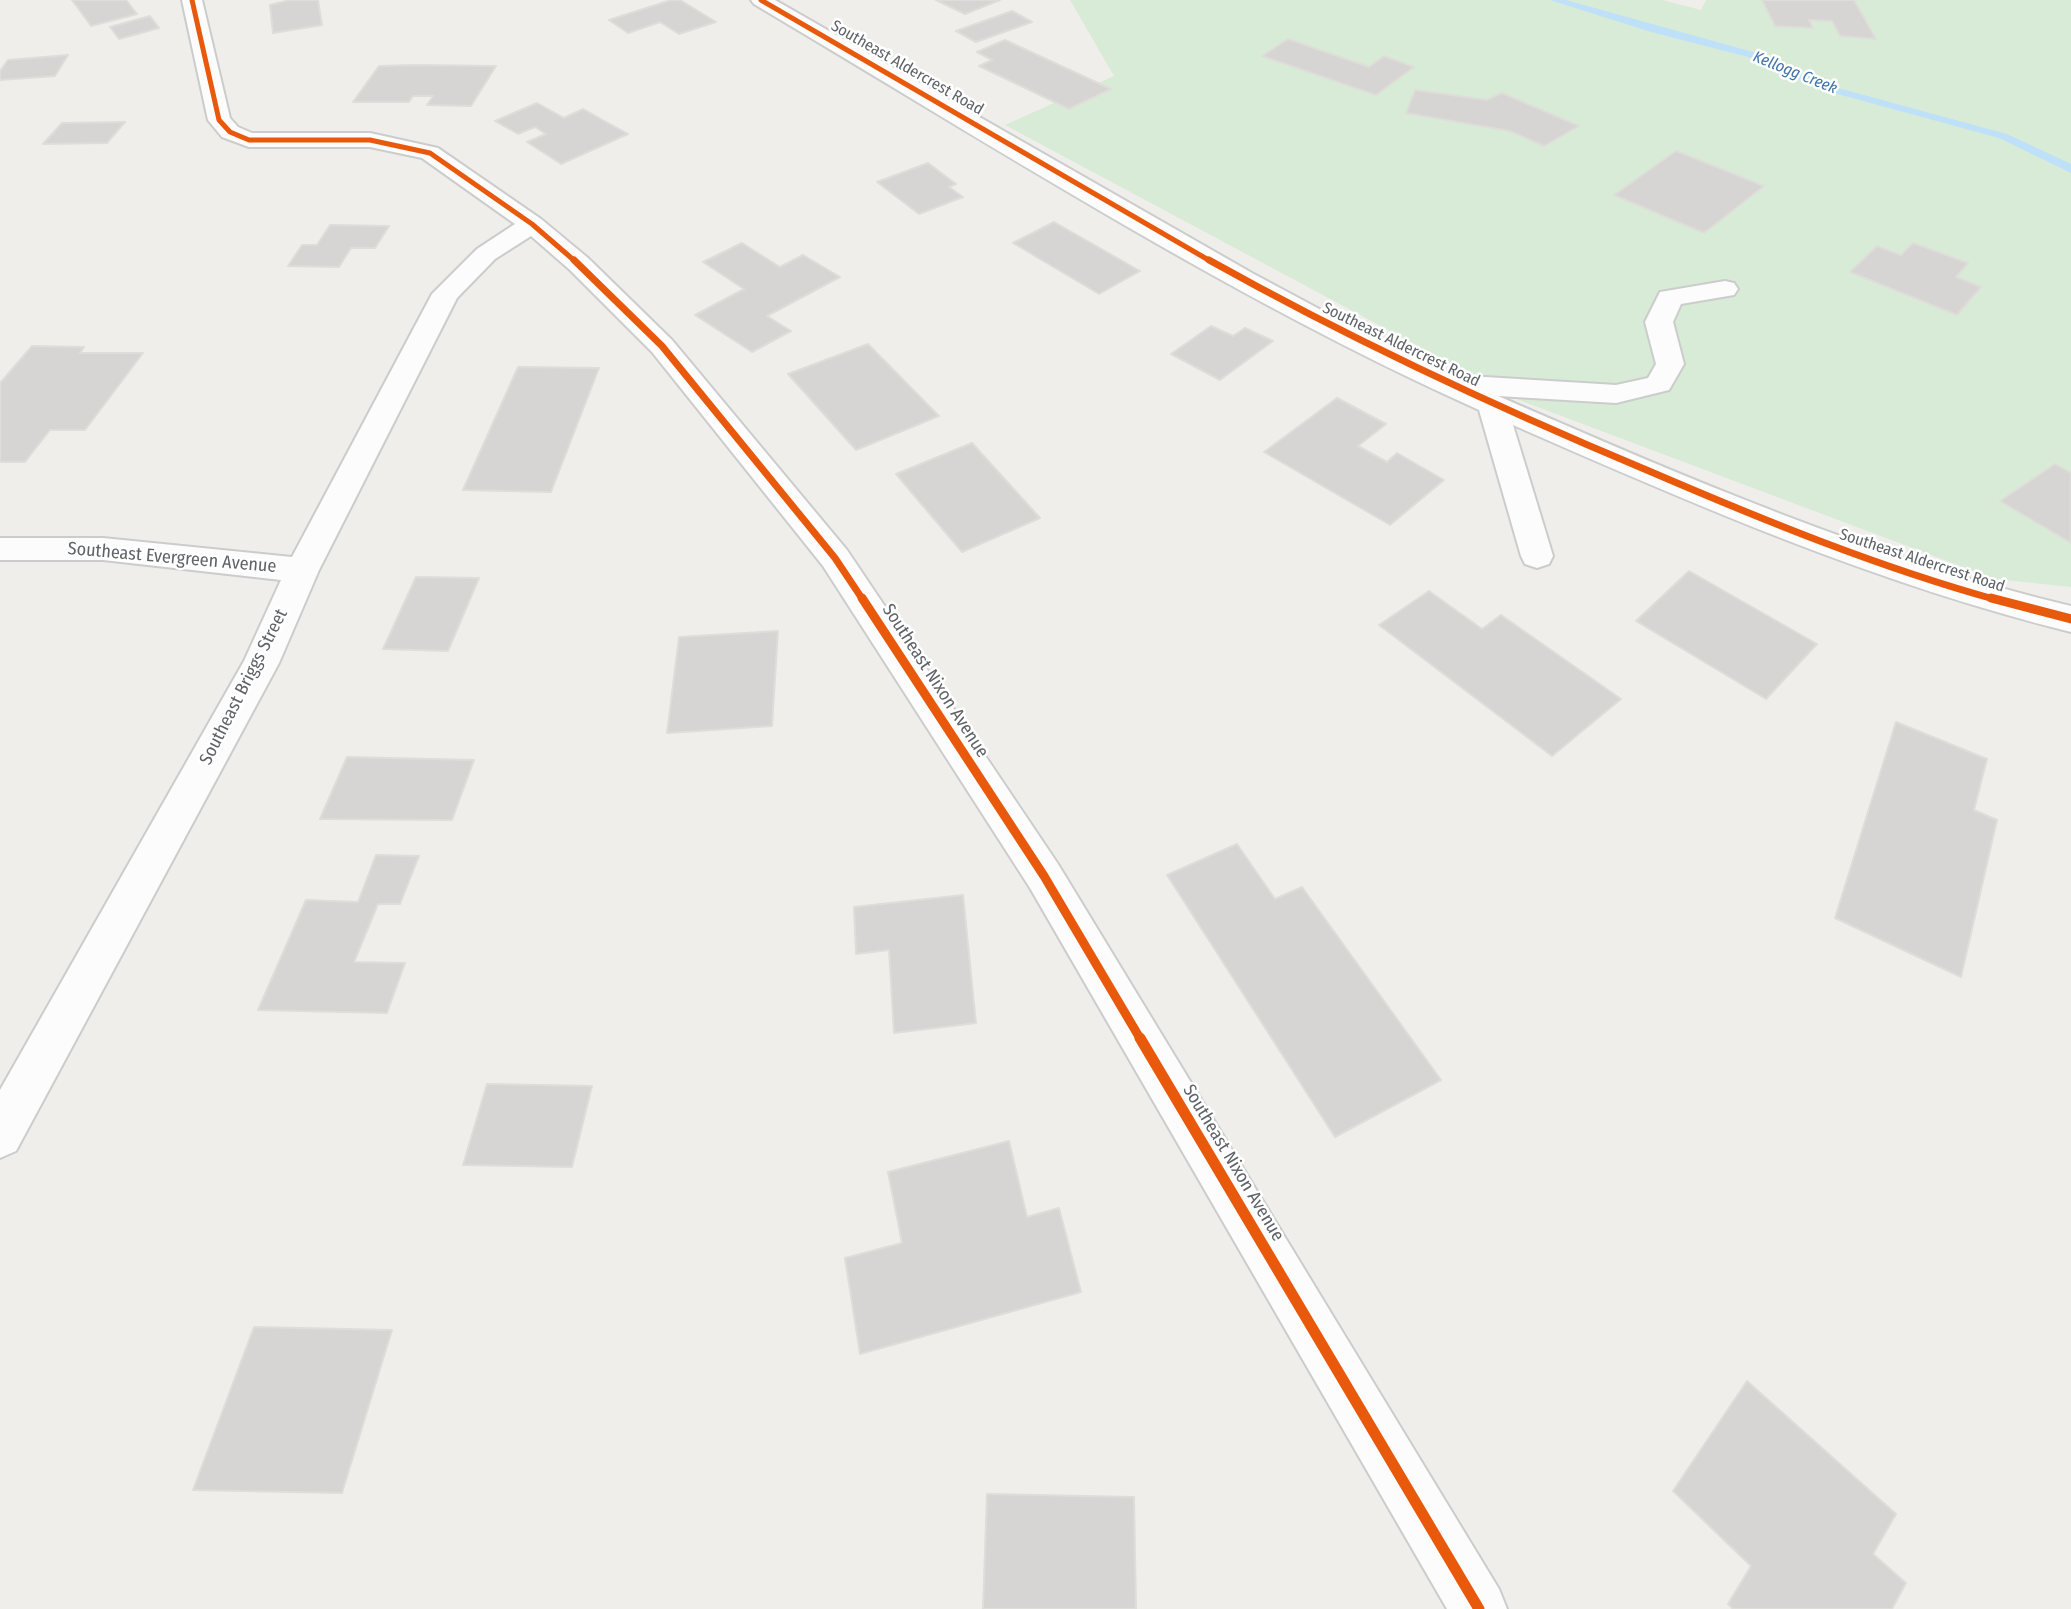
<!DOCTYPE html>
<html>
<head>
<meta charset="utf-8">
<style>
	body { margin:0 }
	canvas { display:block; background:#efeeea }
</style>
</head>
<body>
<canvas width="2071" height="1609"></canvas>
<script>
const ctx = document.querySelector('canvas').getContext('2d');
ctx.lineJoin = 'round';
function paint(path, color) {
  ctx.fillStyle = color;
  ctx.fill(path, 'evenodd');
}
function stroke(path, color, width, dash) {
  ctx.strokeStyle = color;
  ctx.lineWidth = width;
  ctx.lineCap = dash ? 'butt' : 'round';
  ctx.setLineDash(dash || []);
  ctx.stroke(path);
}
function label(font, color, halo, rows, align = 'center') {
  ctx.font = font + ' "Fira Sans Condensed",sans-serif';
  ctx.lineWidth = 5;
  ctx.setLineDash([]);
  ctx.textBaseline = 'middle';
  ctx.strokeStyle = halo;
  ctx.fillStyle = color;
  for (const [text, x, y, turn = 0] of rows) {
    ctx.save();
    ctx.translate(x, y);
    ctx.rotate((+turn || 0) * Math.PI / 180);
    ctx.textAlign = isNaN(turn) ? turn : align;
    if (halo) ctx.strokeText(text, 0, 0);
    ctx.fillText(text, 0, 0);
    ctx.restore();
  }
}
paint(new Path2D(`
	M1070,0H1662L1701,10L1706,0H2071V587L1995,579L1519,400L1005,125L1114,76Z`), '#d8ebd6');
paint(new Path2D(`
	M1550,0H1566L1760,54L1831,86L2007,134L2071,164V173L1999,138L1823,90L1752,58L1651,32Z`), '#bfe0f9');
const building = new Path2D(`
	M72,0H126L137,14L91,26Z
	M290,0H318L322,25L273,33L270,5Z
	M671,0H680L716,22L679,34L660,22L628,33L609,20Z
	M936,0H1000L965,14Z
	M1762,0H1854L1876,39L1840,36L1832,21L1809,20L1813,28L1775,26Z
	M1012,11L1032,22L976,42L956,31Z
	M150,16L159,28L119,39L110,27Z
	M1288,39L1369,67L1384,56L1414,67L1376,95L1262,56Z
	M1005,40L1111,89L1069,109L979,66L992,60L977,52Z
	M68,55L55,76L0,80V71L8,60Z
	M379,66L415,65L496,66L471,106L427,105L433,96H413L409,102H353Z
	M1415,90L1487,100L1502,93L1579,126L1544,146L1510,131L1406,113Z
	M537,103L564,118L583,109L628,134L561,164L527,142L546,134L535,127L518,134L495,121Z
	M125,122L107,143L43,144L62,123Z
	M1676,151L1764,186L1704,233L1614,195Z
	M928,163L956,184L949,187L963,197L919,214L877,182Z
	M1054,222L1140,271L1099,294L1013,243Z
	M330,225L389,226L375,248H351L339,267L288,266L302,245H317Z
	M742,243L780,267L803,255L840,277L767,316L791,331L752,352L695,315L744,289L703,262Z
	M1913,243L1968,263L1956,277L1981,287L1957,315L1850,272L1877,246L1901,255Z
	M1211,326L1233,336L1245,328L1273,341L1220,380L1171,354Z
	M868,344L939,416L856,450L788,374Z
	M32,346L84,347L80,353H143L85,430H50L25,462H0V383Z
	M518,367L599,368L551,492L463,490Z
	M1337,398L1386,424L1358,446L1387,462L1397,453L1444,480L1390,525L1264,452Z
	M972,443L1040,518L962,552L896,474Z
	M2055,464L2071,473V543L2000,501Z
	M1689,571L1817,644L1766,699L1636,621Z
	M416,577L479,578L448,651L383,649Z
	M1429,591L1482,629L1501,615L1621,699L1552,756L1379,625Z
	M778,631L772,726L667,733L679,637Z
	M1896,722L1987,759L1974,810L1997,820L1961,977L1835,918Z
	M347,757L474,760L452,820L320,819Z
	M1237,844L1275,899L1302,887L1441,1080L1335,1137L1167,875Z
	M376,855L419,856L400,904H378L354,962L405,963L387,1013L258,1010L306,900L358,902Z
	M963,895L976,1023L894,1033L889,950L856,954L854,907Z
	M487,1084L592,1086L572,1167L463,1165Z
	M1009,1141L1027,1217L1059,1208L1081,1292L860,1354L845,1258L902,1243L888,1172Z
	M254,1327L392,1330L342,1493L193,1490Z
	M1747,1381L1896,1514L1873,1554L1906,1583L1892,1609H1733L1728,1604L1751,1566L1673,1491Z
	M987,1494L1134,1497L1136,1609H983Z`);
paint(building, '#d6d5d3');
stroke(building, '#deddd9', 2);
const minor = new Path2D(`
	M182,0H202L230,118L238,127L252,133H370L438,148L541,219L588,258L672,340L847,550L1058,864L1499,1589L1507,1609H1447L1030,888L823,566L652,352L570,270L531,236L495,259L457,298L319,570L279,663L16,1151L0,1158V1090L244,661L281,580L103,560H0V538H103L292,557L432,294L477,249L515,224L422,158L370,147H249L222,137L208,120Z
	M751,0H775L1252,273L1364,333L1460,378L1469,376L1616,385L1648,378L1656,364L1645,322L1660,292L1725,281L1734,283L1738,289L1734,295L1681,304L1673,322L1684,364L1669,390L1616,403L1498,396C1685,477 1873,559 2071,606V632C1877,584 1695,505 1513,425L1553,556L1549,564L1537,568L1525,564L1521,556L1479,410C1229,298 990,144 754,4Z`);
stroke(minor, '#cbcccc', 4);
paint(minor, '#fdfcfc');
stroke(new Path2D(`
	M192,0L219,120L230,132L249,140H370L430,153L532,224L576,262
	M761,0L1212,262`), '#e8590c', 5);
stroke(new Path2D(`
	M574,260L662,346L835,558L863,600
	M1209,260C1352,340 1498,408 1649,471C1763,520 1878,567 1997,600`), '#e8590c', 7);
stroke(new Path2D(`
	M862,598L1044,876L1141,1040
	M1991,598L2071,619`), '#e8590c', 9);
stroke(new Path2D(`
	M1140,1038L1479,1609`), '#e8590c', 11);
label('16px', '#5f6368', '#fff', [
	["Southeast Aldercrest Road",907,68,30],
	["Southeast Aldercrest Road",1401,345,26],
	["Southeast Aldercrest Road",1922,561,18]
]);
label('italic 16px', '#4174aa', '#fff', [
	["Kellogg Creek",1795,73,22]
]);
label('18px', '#5f6368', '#fff', [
	["Southeast Evergreen Avenue",172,558,5],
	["Southeast Nixon Avenue",935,681,57],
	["Southeast Briggs Street",244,687,-63],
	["Southeast Nixon Avenue",1233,1163,59]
]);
</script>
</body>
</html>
